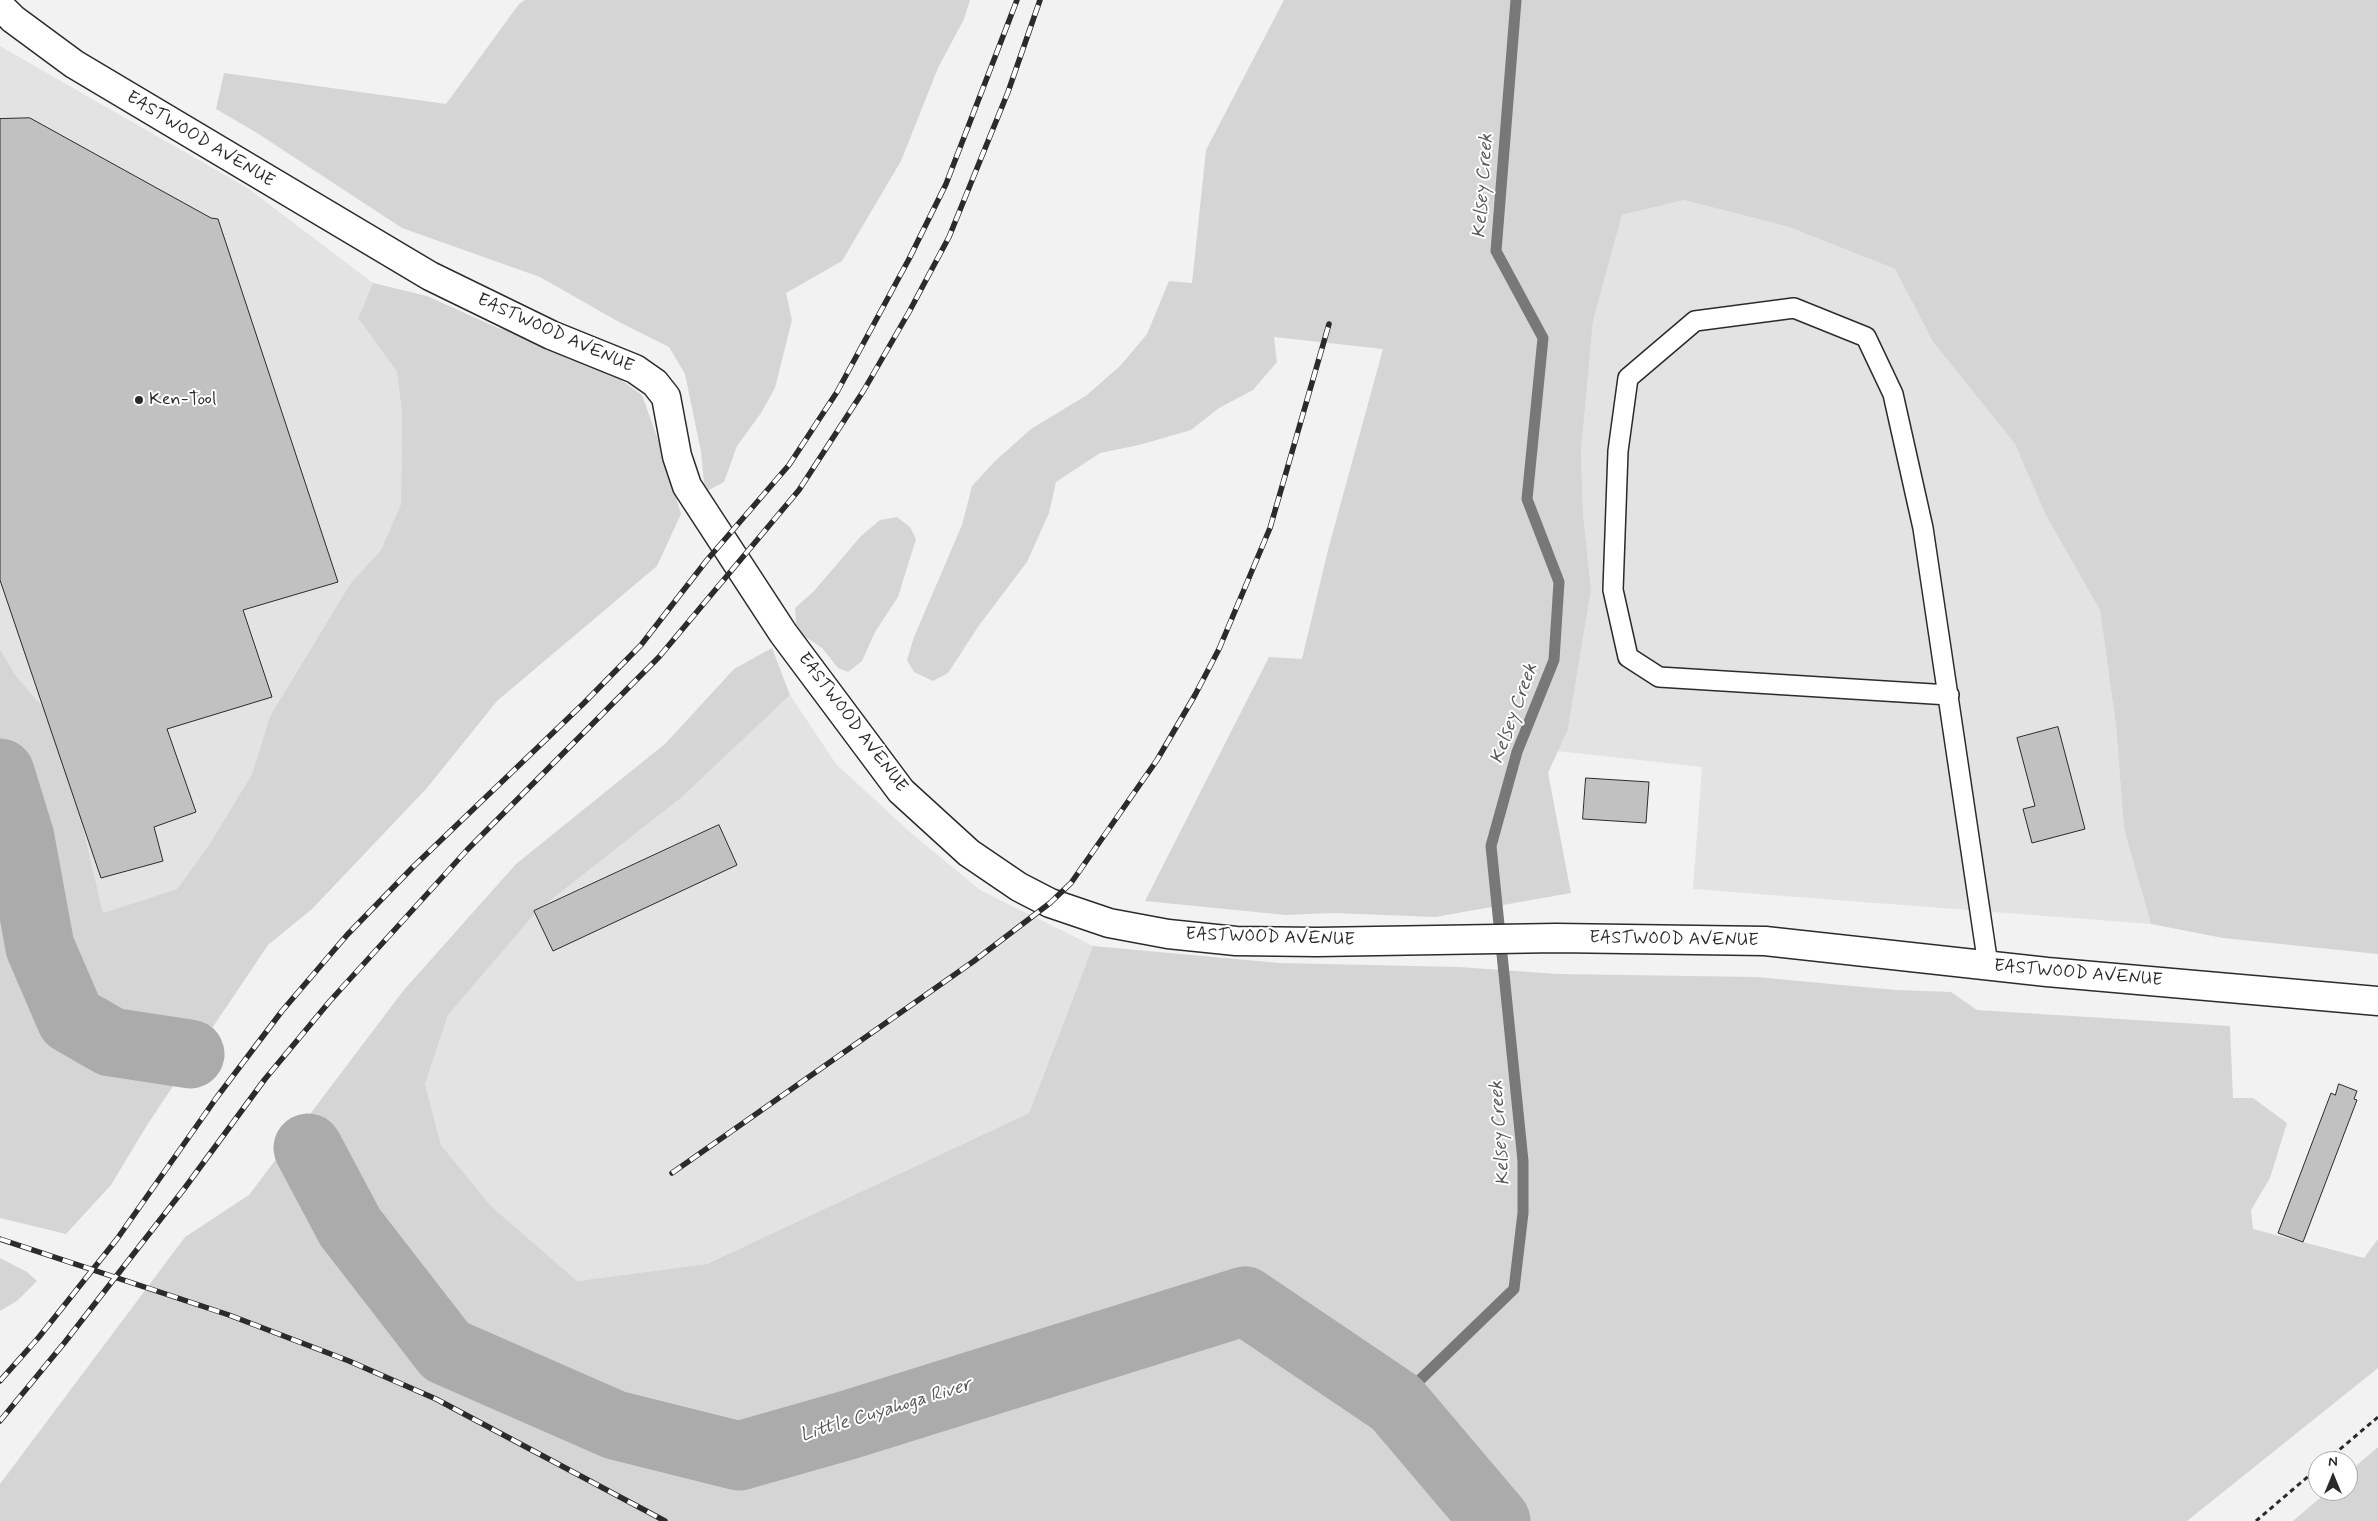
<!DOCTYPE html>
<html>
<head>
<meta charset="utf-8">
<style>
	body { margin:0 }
	#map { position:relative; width:2378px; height:1521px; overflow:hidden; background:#f2f2f2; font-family:Mynerve,sans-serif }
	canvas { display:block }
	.north { position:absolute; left:2308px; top:1451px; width:50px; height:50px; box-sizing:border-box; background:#fff; border:1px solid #aaa; border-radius:50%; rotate:0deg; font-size:14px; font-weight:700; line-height:20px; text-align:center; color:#2b2b2b }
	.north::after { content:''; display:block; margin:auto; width:18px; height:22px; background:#2b2b2b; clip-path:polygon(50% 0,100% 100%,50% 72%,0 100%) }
</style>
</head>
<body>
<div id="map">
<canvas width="2378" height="1521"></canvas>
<div class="north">N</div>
</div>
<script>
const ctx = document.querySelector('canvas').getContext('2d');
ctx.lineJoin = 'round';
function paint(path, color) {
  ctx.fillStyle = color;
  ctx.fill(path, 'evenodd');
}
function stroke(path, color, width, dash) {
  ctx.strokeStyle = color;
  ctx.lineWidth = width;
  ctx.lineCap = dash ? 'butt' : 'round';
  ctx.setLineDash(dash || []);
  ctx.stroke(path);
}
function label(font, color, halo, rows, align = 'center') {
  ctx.font = font + ' Mynerve,sans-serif';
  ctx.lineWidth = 4;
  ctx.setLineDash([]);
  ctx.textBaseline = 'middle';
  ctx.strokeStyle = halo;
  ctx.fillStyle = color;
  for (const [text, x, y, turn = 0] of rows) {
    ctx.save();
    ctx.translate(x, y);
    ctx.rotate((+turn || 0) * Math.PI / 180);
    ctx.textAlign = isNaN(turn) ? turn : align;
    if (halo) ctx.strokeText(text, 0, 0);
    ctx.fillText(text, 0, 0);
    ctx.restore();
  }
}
paint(new Path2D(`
	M0,46L249,189L373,283L358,318L397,372L402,413L401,504L381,550L350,584L308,653L270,716L252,774L209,845L177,889L103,913L82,823L66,734L16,676L0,649Z
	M1684,200L1789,227L1895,269L1933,342L2015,444L2100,610L2116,726L2124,829L2151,924L1693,889L1702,767L1557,751L1568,729L1591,590L1583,513L1581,452L1593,321L1622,215Z
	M790,695L836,764L910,832L980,890L1093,946L1029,1113L707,1264L577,1281L491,1206L441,1145L425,1084L448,1015L538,910L681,798Z`), '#e3e3e3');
paint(new Path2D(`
	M525,0H970L964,19L938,68L901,161L842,261L786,293L792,320L775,388L761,413L737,446L724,482L705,492L701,452L685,374L669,347L619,322L540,277L402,228L257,133L216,109L224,73L446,104L519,4Z
	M1284,0H2378V954L2223,938L2151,924L2124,829L2116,726L2100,610L2046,515L2015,444L1933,342L1895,269L1789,227L1684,200L1622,215L1593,321L1581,452L1583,513L1591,590L1568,729L1548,773L1571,893L1435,917L1334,913L1286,915L1145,901L1269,657L1302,659L1328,550L1383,349L1274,337L1277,362L1253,390L1219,408L1191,430L1139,445L1100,453L1056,482L1049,513L1027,562L980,624L948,673L933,681L914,672L907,660L914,637L962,525L972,486L995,461L1031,429L1087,395L1121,365L1147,334L1169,281L1192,283L1206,150Z
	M373,283L427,296L498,328L542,337L617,377L642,395L662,451L681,514L657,566L497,701L427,788L312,909L268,945L149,1122L111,1185L66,1234L0,1218V649L16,676L66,734L82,823L103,913L177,889L209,845L252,774L270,716L350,584L381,550L401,504L402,413L397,372L358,318Z
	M897,517L910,527L916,539L898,597L875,632L862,661L848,672L838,668L822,648L804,636L796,624L795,608L814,591L861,536L880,520Z
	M772,648L790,695L681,798L538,910L448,1015L425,1084L441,1145L491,1206L577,1281L707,1264L1029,1113L1093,946L1279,963L1459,967L1558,974L1756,977L1896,990L1951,992L1977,1010L2230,1026L2233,1098H2253L2287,1123L2270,1178L2251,1210L2253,1229L2364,1258L2378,1239V1368L2187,1521H0V1484L185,1237L249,1195L403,991L516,864L666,743L734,669Z
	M0,1258L27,1272L37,1281L17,1301L0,1311Z
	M2378,1447V1521H2293L2328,1491H2348V1473Z`), '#d5d5d5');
stroke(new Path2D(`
	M1396,1403L1514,1289L1523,1213V1161L1491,846L1517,752L1554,660L1559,582L1527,499L1543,338L1496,251L1516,0`), '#787878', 11);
stroke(new Path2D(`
	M0,773L20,838L40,947L71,1019L111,1042L190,1054
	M308,1148L350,1227L446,1351L615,1425L739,1456L848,1425L1245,1301L1396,1403L1496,1521`), '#ababab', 69);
const building = new Path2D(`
	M30,118L211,218L218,219L338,582L243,610L272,697L167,729L196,812L154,827L163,861L101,878L0,580V119Z
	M2058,727L2085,829L2032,843L2023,809L2035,806L2017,738Z
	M1586,778L1649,782L1646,823L1583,819Z
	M719,825L737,865L553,951L534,911Z
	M2339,1084L2357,1091L2354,1099L2357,1100L2303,1242L2278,1233L2331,1093L2335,1095Z`);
paint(building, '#c1c1c1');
stroke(building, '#2b2b2b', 1);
const lane = new Path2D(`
	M1949,695L1659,677L1628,657L1613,590L1618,451L1628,378L1695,321L1794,308L1866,337L1893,394L1923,528L1988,965`);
const street = new Path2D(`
	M0,6L13,19L74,64L430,276L551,335L635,369L655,383L666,397L677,456L687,486L783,633L901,791L969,853L1019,887L1050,903L1109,923L1168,934L1236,941L1317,942L1556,938L1765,941L2047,972L2378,1001`);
stroke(lane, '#2b2b2b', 22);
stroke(street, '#2b2b2b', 31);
stroke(new Path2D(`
	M2326,1461L2378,1417
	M2256,1521L2318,1468`), '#2b2b2b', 3, [5, 4]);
stroke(lane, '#fff', 19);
stroke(street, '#fff', 28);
const rail = new Path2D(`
	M672,1173L974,961L1050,903L1071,883L1157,760L1195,695L1219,649L1270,528L1329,324
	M0,1239L229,1315L349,1361L436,1399L665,1521
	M0,1381L39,1337L117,1239L217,1097L282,1011L347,935L414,866L584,703L641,645L707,560L789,465L837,392L909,259L946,184L1017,0
	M0,1421L65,1342L184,1189L265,1079L330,1001L467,850L659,657L799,490L864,390L909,312L949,237L1008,92L1040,0`);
stroke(rail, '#2b2b2b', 5.5);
stroke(rail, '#fff', 4, [11]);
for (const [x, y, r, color] of [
	[139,400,5,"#2b2b2b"]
]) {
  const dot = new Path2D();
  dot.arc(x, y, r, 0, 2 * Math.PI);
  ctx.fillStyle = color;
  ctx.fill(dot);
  stroke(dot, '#fff', 2);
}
label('18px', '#2b2b2b', '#fff', [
	["EASTWOOD AVENUE",200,140,31],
	["EASTWOOD AVENUE",555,334,24],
	["EASTWOOD AVENUE",852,723,53],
	["EASTWOOD AVENUE",1270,938,2],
	["EASTWOOD AVENUE",1674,940,1],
	["EASTWOOD AVENUE",2078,974,5]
]);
label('18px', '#2b2b2b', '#fff', [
	["Ken-Tool",149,400]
], 'left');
label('italic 19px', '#585858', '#fff', [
	["Kelsey Creek",1484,186,-86],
	["Kelsey Creek",1515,714,-70],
	["Kelsey Creek",1501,1133,-94],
	["Little Cuyahoga River",886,1411,-17]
]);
</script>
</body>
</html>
